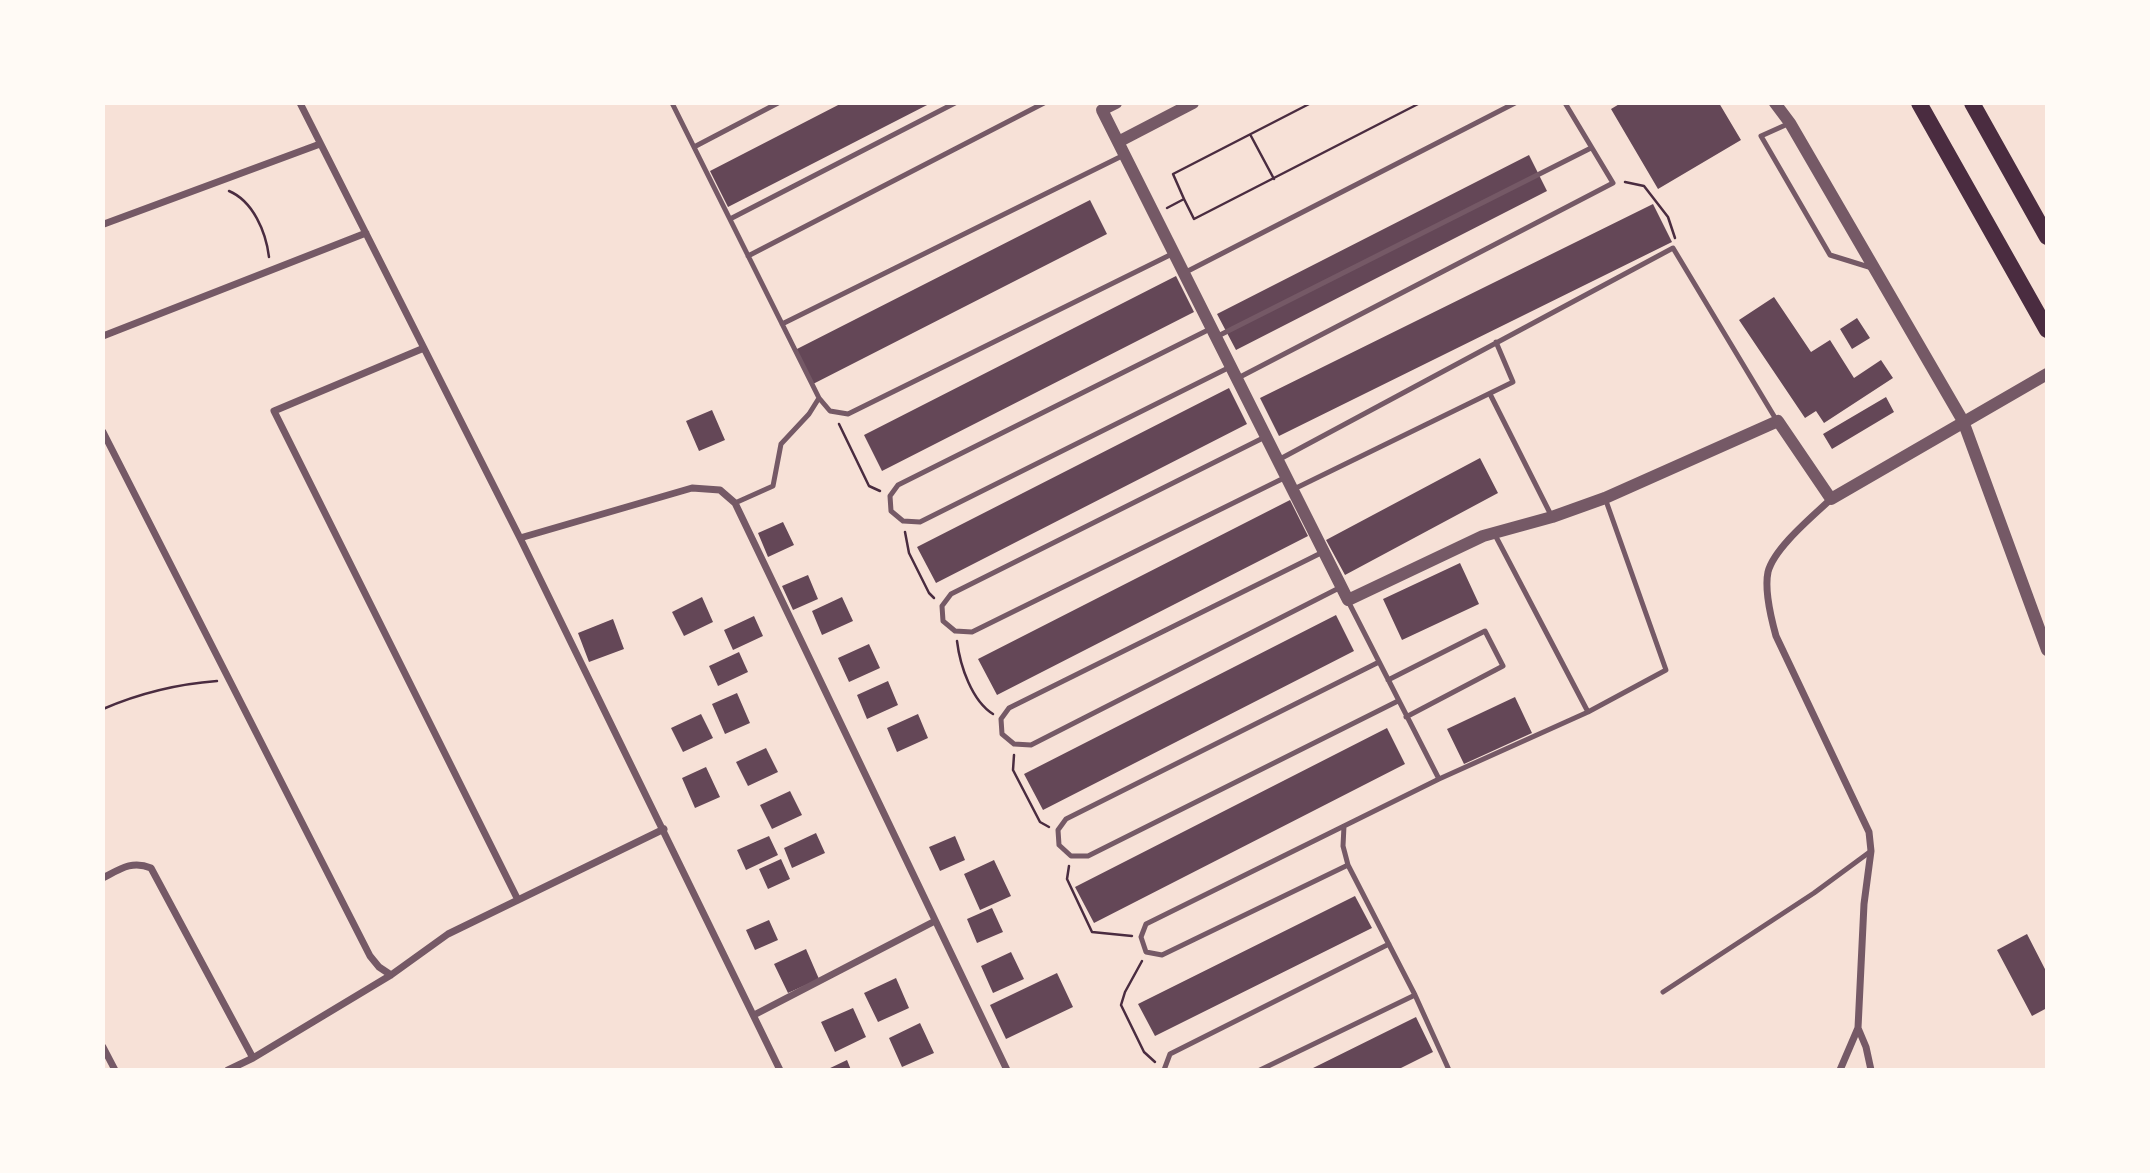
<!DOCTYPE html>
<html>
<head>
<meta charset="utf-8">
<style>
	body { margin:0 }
	#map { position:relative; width:2150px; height:1173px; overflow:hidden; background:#f7e1d7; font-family:"DM Sans",sans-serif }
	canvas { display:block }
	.frame { position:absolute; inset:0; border:105px solid #fffaf5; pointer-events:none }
</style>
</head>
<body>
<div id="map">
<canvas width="2150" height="1173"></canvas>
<div class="frame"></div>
</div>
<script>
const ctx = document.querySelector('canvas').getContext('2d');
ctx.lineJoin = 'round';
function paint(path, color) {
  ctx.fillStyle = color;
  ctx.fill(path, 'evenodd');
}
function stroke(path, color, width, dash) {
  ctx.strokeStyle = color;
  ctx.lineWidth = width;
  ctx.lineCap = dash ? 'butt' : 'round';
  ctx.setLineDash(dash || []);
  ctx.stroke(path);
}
paint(new Path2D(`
	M842,103H931L728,207L710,171Z
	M1621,103H1719L1741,140L1658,189L1611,109Z
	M1529,155L1547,191L1236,350L1217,314Z
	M1090,200L1107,234L813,384L795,350Z
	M1653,204L1672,242L1279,436L1260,398Z
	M1176,276L1194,312L882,471L864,435Z
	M1774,297L1811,352L1830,340L1854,378L1881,360L1893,378L1824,423L1816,411L1805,418L1739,320Z
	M1857,318L1870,338L1852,349L1840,329Z
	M1229,388L1247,424L936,583L917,547Z
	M1886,397L1894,412L1832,449L1823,434Z
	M712,410L725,440L699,451L686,421Z
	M1480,458L1498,493L1345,575L1326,540Z
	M1290,500L1308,536L997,695L978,659Z
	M783,522L794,545L768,557L758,533Z
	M1460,563L1479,604L1402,640L1383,599Z
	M808,575L818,599L793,610L782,586Z
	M702,597L713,622L684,636L672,612Z
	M842,597L853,621L822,635L812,611Z
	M1336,615L1354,651L1043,810L1024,774Z
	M754,616L763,636L733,650L724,630Z
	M613,619L624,649L589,662L578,633Z
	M869,644L880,668L849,682L838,658Z
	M739,652L748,672L718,686L709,666Z
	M888,681L898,705L867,719L857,695Z
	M737,693L750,723L725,734L712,704Z
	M1515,697L1532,733L1464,764L1447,729Z
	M701,714L713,738L683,752L671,728Z
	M918,714L928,738L897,752L887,728Z
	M1387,728L1405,764L1094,923L1075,887Z
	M766,748L778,772L748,786L736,762Z
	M706,767L720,797L695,808L682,778Z
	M790,791L802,815L772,829L760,805Z
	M816,833L825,853L792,868L784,848Z
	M769,836L778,855L746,870L737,850Z
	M955,836L965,860L940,871L929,847Z
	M781,859L790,879L768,889L759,869Z
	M994,860L1011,896L980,910L964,874Z
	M1355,896L1372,928L1155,1036L1138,1004Z
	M992,908L1003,932L977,943L967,919Z
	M769,920L778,940L755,950L746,930Z
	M2027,934L2047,973V1008L2032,1016L1997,950Z
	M806,949L819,979L788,993L774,964Z
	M1011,952L1024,979L993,993L981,966Z
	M1057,973L1073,1007L1006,1039L990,1005Z
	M896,978L909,1008L878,1022L864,993Z
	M853,1008L866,1037L835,1052L821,1022Z
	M1416,1017L1433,1052L1397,1070H1309Z
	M920,1023L934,1053L902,1067L889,1038Z
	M847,1060L851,1070H826Z`), '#644757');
stroke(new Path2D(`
	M1251,136L1274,179
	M1625,182L1644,186L1668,217L1675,238
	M229,191C253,201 266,232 269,257
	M1184,199L1173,174L1311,103
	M1167,208L1184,199L1194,219L1420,103
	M839,424L869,486L880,491
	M905,532L909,553L929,593L934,598
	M957,641C960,666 972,701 993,714
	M103,709C140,693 177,684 217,681
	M1014,755L1013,770L1040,822L1049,827
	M1069,866L1067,879L1092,932L1132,936
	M1142,961L1125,992L1121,1005L1144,1052L1155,1062`), '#4a2c40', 2.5);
stroke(new Path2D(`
	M672,103L819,398L830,411L848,414L1174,253
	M1790,123L1761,136L1830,255L1872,268
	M694,147L778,103
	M730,219L955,103
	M748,256L1044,103
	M1184,273L1515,103
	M782,324L1124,155
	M1212,328L898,485L890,496L891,511L903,521L920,522L1230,367
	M1216,337L1591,148
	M1238,378L1613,183L1565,103
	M1490,394L1552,517
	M1265,437L951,594L942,606L943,621L955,631L972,632L1286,477
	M1280,459L1673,248L1777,421
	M1292,490L1513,382L1496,342
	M735,503L773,486L781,444L809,414L819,398
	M1494,533L1588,712
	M1323,552L1009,708L1001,719L1002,734L1014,744L1031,745L1341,587
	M1348,601L1439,779
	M1379,662L1066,819L1058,830L1059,845L1071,856H1088L1398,701
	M1388,680L1485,631L1503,666L1406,717
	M1344,826L1343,846L1348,865L1415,995L1449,1070
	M1348,865L1162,955L1146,952L1141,937L1146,924L1439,779L1588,712L1666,670L1605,498
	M1663,992L1814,893L1871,851
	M1164,1070L1170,1054L1389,944
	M1260,1070L1415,995`), '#755966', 5);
stroke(new Path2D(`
	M300,103L520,538L780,1070
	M104,224L320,144
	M103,336L366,233
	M424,348L274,411L518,900
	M103,432L370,956L379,967L391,975
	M1831,499C1813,516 1774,548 1768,572C1764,591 1771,618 1776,636L1869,832L1871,851L1864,904L1858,1028L1840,1070
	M520,538L692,488L720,490L735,503L1007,1070
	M103,878C120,869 132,860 151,868L253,1058
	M754,1015L935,921
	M1858,1028L1866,1047L1871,1070
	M103,1047L115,1070
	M228,1070L253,1058L391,975L448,934L664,829`), '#755966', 7);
stroke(new Path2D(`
	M1116,103L1102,110L1348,600L1483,536L1552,517L1605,498L1778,421L1831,499L2047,374
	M1775,103L1790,123L1963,421L2047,650
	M1118,142L1193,103`), '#755966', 12);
stroke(new Path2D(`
	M1919,103L2047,330
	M1972,103L2047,237`), '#4a2c40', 16);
</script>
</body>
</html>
